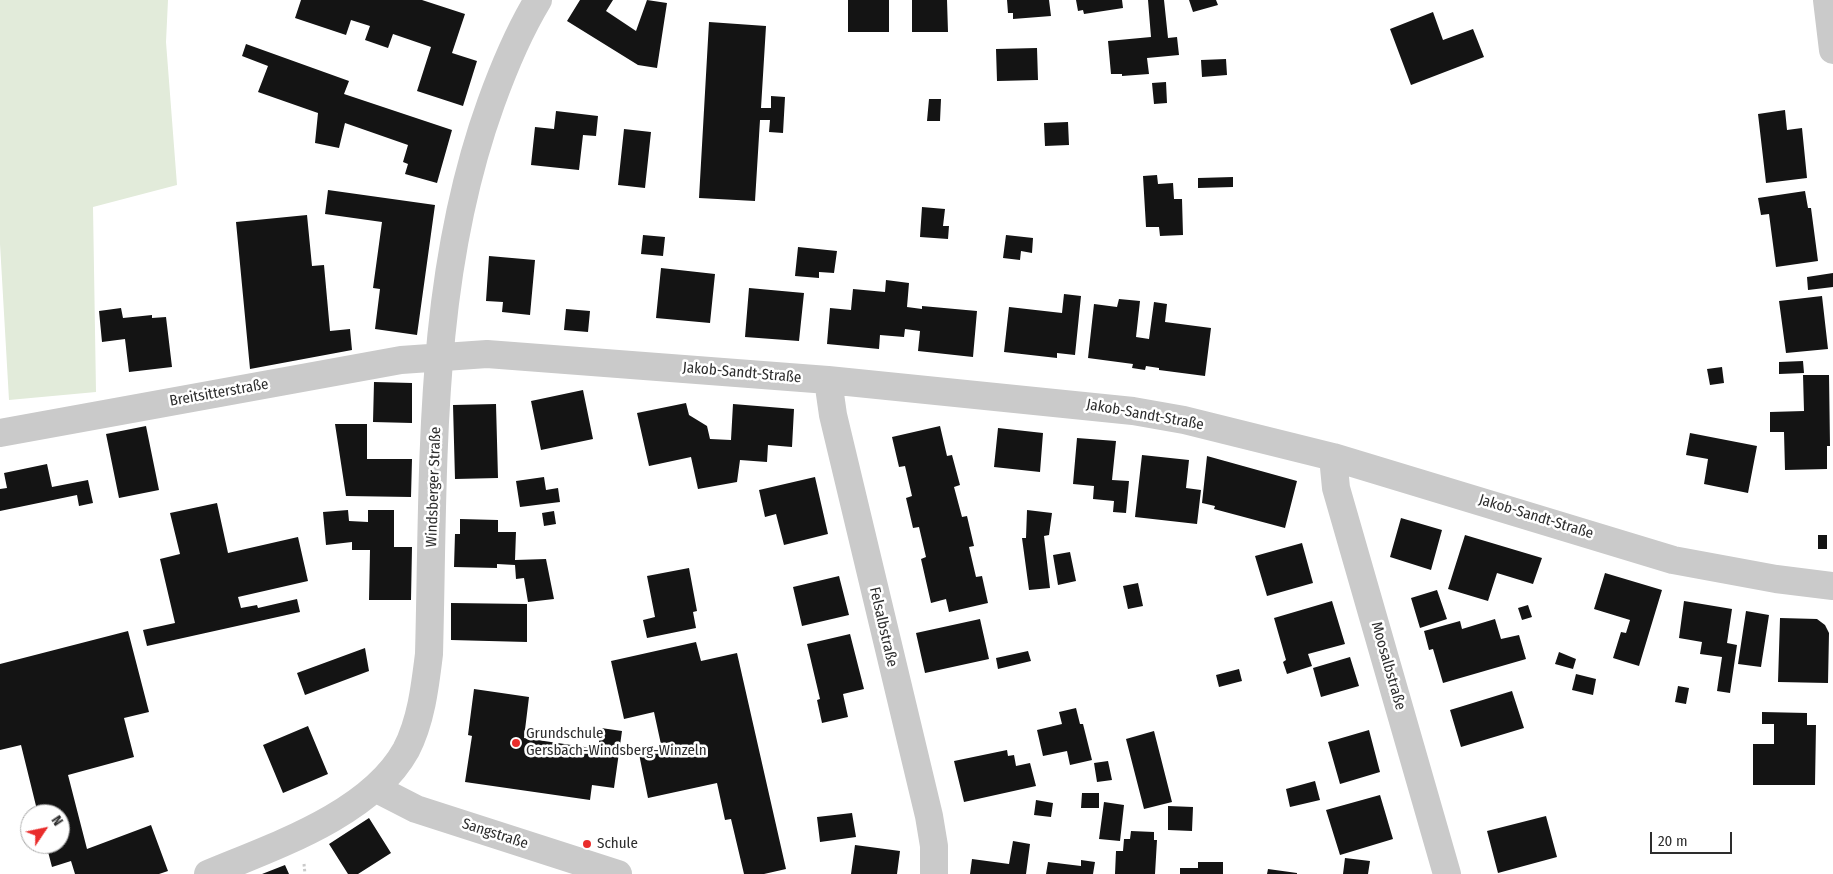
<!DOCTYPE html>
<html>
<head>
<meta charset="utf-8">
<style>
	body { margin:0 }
	#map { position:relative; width:1833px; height:874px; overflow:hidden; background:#fff; font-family:"Fira Sans Condensed",sans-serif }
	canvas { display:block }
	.north { position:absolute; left:20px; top:804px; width:50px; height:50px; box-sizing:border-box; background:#fff; border:1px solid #ababab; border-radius:50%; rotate:56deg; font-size:14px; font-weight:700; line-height:20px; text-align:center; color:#2d2d2d }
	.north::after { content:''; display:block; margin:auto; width:18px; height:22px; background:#e92c2b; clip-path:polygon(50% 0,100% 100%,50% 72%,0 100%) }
	.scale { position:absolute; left:1650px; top:832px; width:82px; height:22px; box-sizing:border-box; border:2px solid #2d2d2d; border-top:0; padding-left:6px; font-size:15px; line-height:18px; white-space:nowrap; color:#2d2d2d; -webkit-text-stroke:4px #fff; paint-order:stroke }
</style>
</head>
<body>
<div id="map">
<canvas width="1833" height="874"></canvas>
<div class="north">N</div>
<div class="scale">20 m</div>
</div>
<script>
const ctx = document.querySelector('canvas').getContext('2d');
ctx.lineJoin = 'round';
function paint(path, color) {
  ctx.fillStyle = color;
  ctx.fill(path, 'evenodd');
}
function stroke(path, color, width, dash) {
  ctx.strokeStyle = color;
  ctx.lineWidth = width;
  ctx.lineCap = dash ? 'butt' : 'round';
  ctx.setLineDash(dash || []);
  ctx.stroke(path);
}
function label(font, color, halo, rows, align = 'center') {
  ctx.font = font + ' "Fira Sans Condensed",sans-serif';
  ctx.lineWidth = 5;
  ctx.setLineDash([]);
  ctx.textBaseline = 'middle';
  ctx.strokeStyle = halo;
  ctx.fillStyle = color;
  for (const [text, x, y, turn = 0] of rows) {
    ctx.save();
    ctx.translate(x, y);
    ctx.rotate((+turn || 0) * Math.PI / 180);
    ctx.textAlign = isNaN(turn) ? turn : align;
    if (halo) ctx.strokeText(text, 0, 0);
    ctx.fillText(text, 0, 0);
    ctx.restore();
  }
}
paint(new Path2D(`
	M0,0H168L166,42L177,185L93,207L96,392L9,400L0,244Z`), '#e2ebda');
paint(new Path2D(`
	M301,0H422L465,14L452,53L477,61L463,106L417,91L431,47L393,34L388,48L365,40L370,26L351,20L346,35L295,18Z
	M580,0H613L606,11L636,31L647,0L667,3L657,68L638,65L567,21Z
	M848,0H889V32H848Z
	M912,0H947L948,32H912Z
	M1007,0H1049L1051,16L1013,19V13H1008Z
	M1076,0H1122L1123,8L1084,14L1083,10L1078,11Z
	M1148,0H1164L1168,38L1177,37L1179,55L1147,58L1149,74L1122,76V74H1111L1108,41L1151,37Z
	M1189,0H1216L1218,5L1193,12Z
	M1433,12L1443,40L1473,29L1484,57L1411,85L1390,29Z
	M709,22L766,26L761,108H771V96L785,97L783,133L769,132L770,120H760L755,201L699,198Z
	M246,44L349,81L344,94L452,130L437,183L405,174L408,164L403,162L408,145L345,123L339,148L315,143L318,113L258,92L268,66L242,56Z
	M1037,48L1038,80L997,81L996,49Z
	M1226,59L1227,75L1202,77L1201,60Z
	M1166,82L1167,103L1154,104L1152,83Z
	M929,99H941L940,121H927Z
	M1785,110L1787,130L1802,128L1807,178L1766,183L1758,114Z
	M556,111L598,116L596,136L583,135L579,170L531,165L535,127L554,129Z
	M1068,122L1069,145L1045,146L1044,123Z
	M624,129L651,132L645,188L618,185Z
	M1157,175L1158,184L1173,183L1174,199H1182L1183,235L1160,236L1159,227H1146L1143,176Z
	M1233,177V187L1198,188V178Z
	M328,190L435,205L417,335L375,329L380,289L373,288L382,222L325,214Z
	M1805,191L1808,208H1811L1818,261L1776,267L1769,214L1761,215L1758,198Z
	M922,207L945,209L943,226H949L948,239L920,237Z
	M307,215L312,266L324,265L330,331L350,329L352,350L250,369L236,222Z
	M643,235L665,237L663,256L641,254Z
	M1006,235L1033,238L1032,253L1021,251L1020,260L1003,258Z
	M798,247L837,251L834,273L819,272V278L795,276Z
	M489,256L535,260L530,315L502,312L503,302L486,301Z
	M661,268L715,274L710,323L656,318Z
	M1833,273V287L1808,290L1807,277Z
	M886,280L909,283L907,307L922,309V306L977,311L973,357L918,351L920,331L905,329L904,337L880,335L879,349L827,344L830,308L851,310L853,289L885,292Z
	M749,288L804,293L799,341L745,337Z
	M1064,294L1081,296L1075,355L1057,353V358L1004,352L1009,307L1062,313Z
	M1822,296L1828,349L1786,353L1779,301Z
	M1119,299L1140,301L1136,337L1149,339L1154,302L1167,304L1165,322L1211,328L1205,376L1159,370V368L1146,366L1145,370L1132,368L1133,364L1088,358L1094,304L1117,307Z
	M121,308L123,318L152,315V318L166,317L172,367L129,372L125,339L102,342L99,311Z
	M566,309L590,311L588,332L564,330Z
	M1803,361L1804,373L1779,374V362Z
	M1722,367L1724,383L1710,385L1707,369Z
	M1803,375H1829L1830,446H1827V469L1785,470L1784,432H1770V412L1804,411Z
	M374,382L412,383V423L373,422Z
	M583,390L593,439L541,450L531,401Z
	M686,403L689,415L707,426L710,439L731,440L733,404L794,409L792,447L768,445L767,462L740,460L737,482L698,489L691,457L649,466L637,413Z
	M496,404L498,478L455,479L453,405Z
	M335,424H367V459H412L411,497L346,496Z
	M146,426L159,490L119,498L106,434Z
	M940,426L947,456L952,455L960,485L954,487L962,517L967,516L974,546L969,547L976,577L982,576L988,603L949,612L946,599L931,603L921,559L926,557L919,527L913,528L906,498L912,496L905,466L899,467L892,437Z
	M998,428L1043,433L1040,472L994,467Z
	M1690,433L1757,446L1748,493L1704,484L1708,459L1686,455Z
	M1077,438L1116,441L1112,480L1129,481L1126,513L1113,512L1114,501L1093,499L1094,486L1073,484Z
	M1142,455L1189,460L1186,488L1201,490L1197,524L1135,517Z
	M1207,456L1297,481L1285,528L1214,509L1215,506L1202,503Z
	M47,464L52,487L88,480L93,503L79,506L77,495L0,511V489L7,488L4,473Z
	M544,477L546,490L558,488L560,502L520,507L516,481Z
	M815,477L828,534L784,545L776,514L765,517L759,490Z
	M217,503L228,553L298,537L308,581L238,597L241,608L257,605L258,608L297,599L300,612L147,646L143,630L175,623L160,559L180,554L170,513Z
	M348,510L349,521L368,522V510H394V547H412L411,600H369L370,550H352V542L326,545L323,512Z
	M1027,510L1052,513L1049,535L1044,536L1050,588L1029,590L1022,538H1026Z
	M554,511L556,524L544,526L542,513Z
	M1401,518L1442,530L1431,570L1390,557Z
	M460,519L498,520V532H516L515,560L546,559L554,599L528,602L524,578L516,579L515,565L497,564V568L454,567L455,534H460Z
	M1465,535L1542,558L1533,584L1497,573L1488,601L1448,589Z
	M1818,535H1827V549H1818Z
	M1302,543L1313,583L1267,596L1255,556Z
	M1070,552L1076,581L1058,585L1053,555Z
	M689,568L697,611L693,612L696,628L647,638L643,620L655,617L647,576Z
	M1605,573L1662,590L1639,666L1613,658L1621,632L1626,633L1630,620L1594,609Z
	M839,576L849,615L802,626L793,587Z
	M1138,583L1143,606L1128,609L1123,586Z
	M1437,590L1447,619L1420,628L1411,598Z
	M1332,601L1345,644L1308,654L1312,666L1287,674L1283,662L1286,660L1274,618Z
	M1684,601L1732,609L1727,643L1737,645L1730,693L1717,691L1722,657L1700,654L1702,642L1679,638Z
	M451,603L527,604V642L451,640Z
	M1528,605L1532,617L1522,620L1518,608Z
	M1746,611L1769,615L1761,667L1738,664Z
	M1780,618L1817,619L1825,625L1829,633L1828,683L1778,682Z
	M980,619L989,659L925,673L916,633Z
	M1495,619L1501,639L1519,635L1526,659L1443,683L1433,649L1429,650L1424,631L1460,621L1462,629Z
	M128,631L149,712L124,718L134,757L68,775L87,849L151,825L168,871L159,874H75L71,861L52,867L46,844H60V814H38L21,745L0,750V664Z
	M850,634L864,689L843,694L848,717L822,723L817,700L820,699L807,644Z
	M696,642L701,661L737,653L786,869L764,874H744L731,819L725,820L717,783L648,798L639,754L662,749L654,712L624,719L611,661Z
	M365,648L369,671L305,695L297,673Z
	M1028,651L1031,661L998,669L996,658Z
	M1559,652L1576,659L1573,669L1555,664Z
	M1350,657L1359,686L1321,697L1313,668Z
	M1239,669L1242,681L1219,687L1216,675Z
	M1576,674L1596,679L1593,695L1572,690Z
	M1678,686L1689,688L1686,704L1675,702Z
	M474,689L529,697L524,738L598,749L601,728L622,731L614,788L592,785L590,800L465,782L472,736L468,735Z
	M1512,691L1524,728L1461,747L1450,710Z
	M1076,708L1080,724H1083L1092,760L1070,765L1067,751L1043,756L1037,730L1062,724L1059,712Z
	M1762,712L1807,713V725H1816L1815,785H1753V744H1774V724H1762Z
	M308,726L328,774L283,793L263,745Z
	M1369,730L1380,772L1340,784L1328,742Z
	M1154,731L1172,802L1144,809L1126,739Z
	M1007,750L1008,756L1014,755L1016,766L1030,763L1036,786L964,802L954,761Z
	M1108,761L1112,780L1097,782L1094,763Z
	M1315,781L1320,800L1290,807L1286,789Z
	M1082,793H1099V808H1081Z
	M1380,795L1393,839L1340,855L1326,810Z
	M1036,800L1053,803L1051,817L1034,815Z
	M1104,802L1124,805L1120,841L1099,839Z
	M1168,806L1193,807L1192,831L1168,830Z
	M852,813L856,837L820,842L817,817Z
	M1546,816L1557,857L1498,873L1487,831Z
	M369,818L391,853L358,874H348L329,844Z
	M1131,831L1154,832V840H1157L1155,874H1115L1116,851H1123L1124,839H1130Z
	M1013,841L1030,844L1026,874H970L972,859L1009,864Z
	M855,845L900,851L897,874H851Z
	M1345,858L1370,861L1368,874H1343Z
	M1081,860L1095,862L1093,874H1046L1048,862L1081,866Z
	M1198,862H1223V874H1180V868H1198Z
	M285,865L289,874H262Z
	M1268,869L1297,873V874H1267Z`), '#141414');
stroke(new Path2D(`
	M304,864L305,874`), '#cacaca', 3, [2.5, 2.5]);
stroke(new Path2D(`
	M1827,0L1833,50
	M828,380L833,415L929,816L934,846V874
	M0,433L401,360L487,354L828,380L1133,411L1184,420L1333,457L1673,560L1776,579L1833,586
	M1333,457L1336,488L1447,874
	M375,788L416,809L618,874
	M208,874C272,847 370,815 406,750C421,721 425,687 429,654C434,469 427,280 491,103C504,67 518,33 538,0`), '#cacaca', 28);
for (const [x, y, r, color] of [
	[516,743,5,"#e92c2b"],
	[587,844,5,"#e92c2b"]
]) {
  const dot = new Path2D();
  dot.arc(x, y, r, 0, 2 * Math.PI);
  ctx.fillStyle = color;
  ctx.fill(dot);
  stroke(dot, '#fff', 2);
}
label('15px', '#2d2d2d', '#fff', [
	["Jakob-Sandt-Straße",742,373,5],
	["Breitsitterstraße",219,393,-10],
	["Jakob-Sandt-Straße",1145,415,10],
	["Windsberger Straße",434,487,-88],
	["Jakob-Sandt-Straße",1536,517,17],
	["Felsalbstraße",883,627,77],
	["Moosalbstraße",1388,666,74],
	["Sangstraße",495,834,18]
]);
label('15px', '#2d2d2d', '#fff', [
	["Grundschule",526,734],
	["Gersbach-Windsberg-Winzeln",526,751],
	["Schule",597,844]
], 'left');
</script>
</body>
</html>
